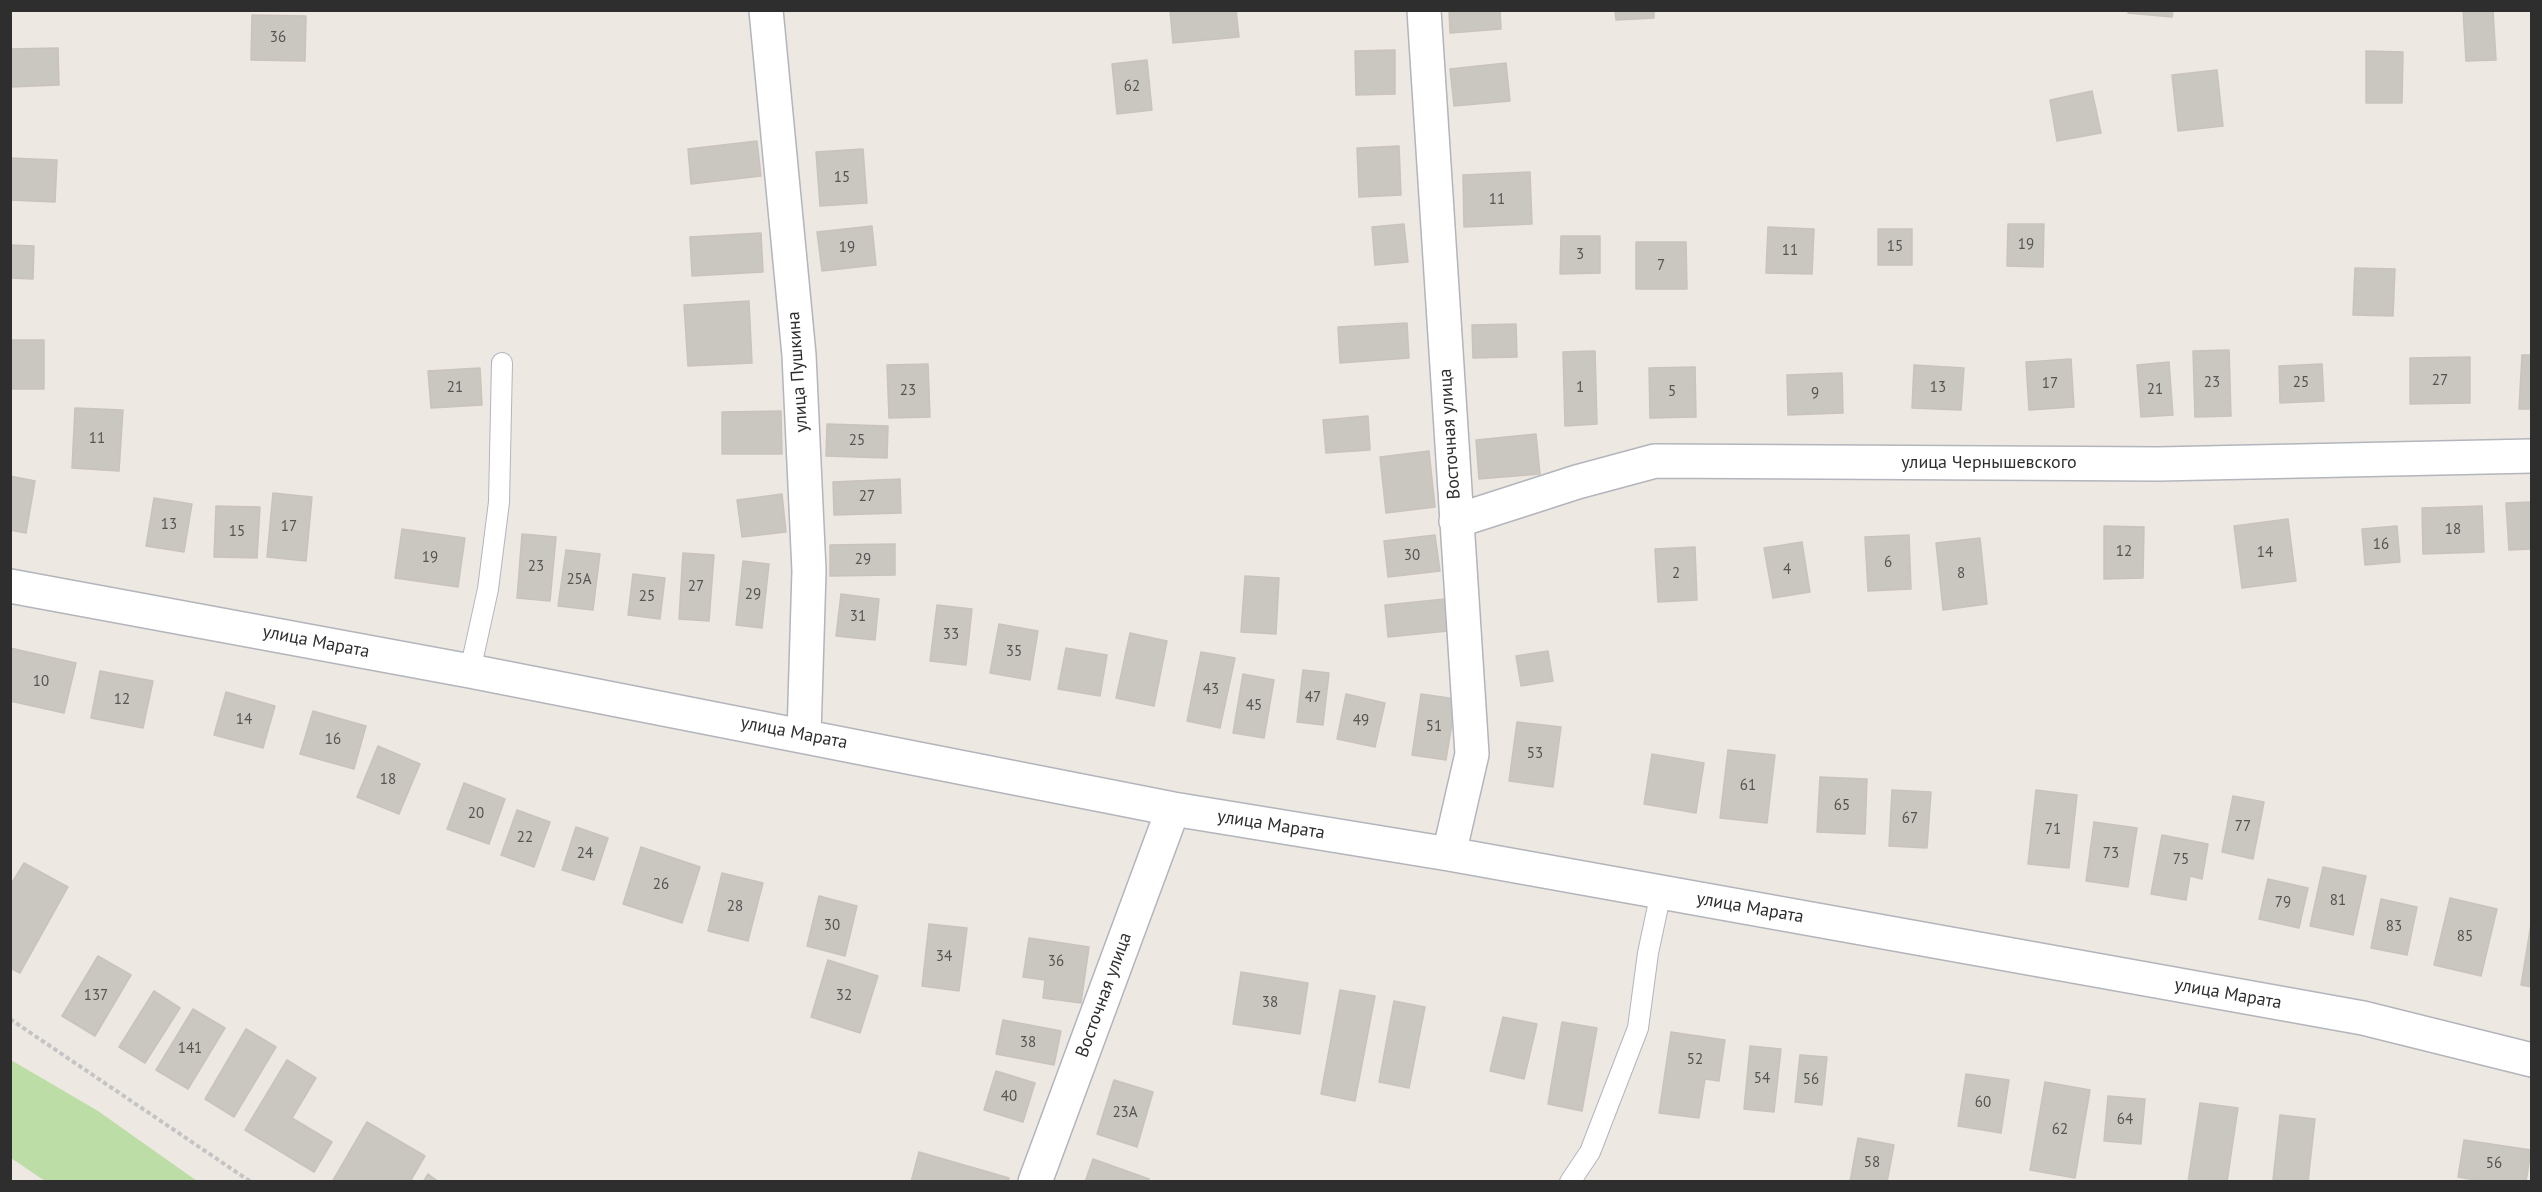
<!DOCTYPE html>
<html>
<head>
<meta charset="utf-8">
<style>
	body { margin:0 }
	#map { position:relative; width:2542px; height:1192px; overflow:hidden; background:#ede8e2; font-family:"PT Sans",sans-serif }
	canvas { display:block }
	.frame { position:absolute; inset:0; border:12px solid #2e2e2e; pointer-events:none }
</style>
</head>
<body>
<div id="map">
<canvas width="2542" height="1192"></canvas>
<div class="frame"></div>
</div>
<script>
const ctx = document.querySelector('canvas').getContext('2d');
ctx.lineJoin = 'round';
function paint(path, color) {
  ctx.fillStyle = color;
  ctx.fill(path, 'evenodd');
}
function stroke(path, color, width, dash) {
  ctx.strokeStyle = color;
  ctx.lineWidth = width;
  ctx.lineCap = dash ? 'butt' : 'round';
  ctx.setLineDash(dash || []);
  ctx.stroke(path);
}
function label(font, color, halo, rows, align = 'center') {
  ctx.font = font + ' "PT Sans",sans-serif';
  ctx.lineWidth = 4.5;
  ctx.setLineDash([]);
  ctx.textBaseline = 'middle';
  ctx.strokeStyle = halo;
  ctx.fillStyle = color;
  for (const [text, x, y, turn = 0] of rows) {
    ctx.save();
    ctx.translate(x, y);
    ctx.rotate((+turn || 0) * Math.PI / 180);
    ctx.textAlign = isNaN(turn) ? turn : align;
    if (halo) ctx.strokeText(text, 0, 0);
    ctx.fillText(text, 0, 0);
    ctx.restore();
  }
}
paint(new Path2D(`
	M11,1060L98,1111L197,1181H45L11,1158Z`), '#bddda6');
const building = new Path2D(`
	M1170,10H1236L1239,37L1173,43Z
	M1449,10H1500L1501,29L1450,33Z
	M1615,10H1654V18L1616,20Z
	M2128,10H2173L2172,17L2128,13Z
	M2463,10H2493L2496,60L2466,61Z
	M252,15L306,16L305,61L251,60Z
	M58,48L59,85L10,87V49Z
	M1395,50V94L1356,95L1355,51Z
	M2366,51L2403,52L2402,103H2366Z
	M1147,60L1152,110L1117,114L1112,64Z
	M1506,63L1510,101L1454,106L1450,69Z
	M2217,70L2223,126L2178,131L2172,75Z
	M2092,91L2101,133L2057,141L2050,100Z
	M757,141L761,176L691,184L688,149Z
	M1399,146L1401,195L1359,197L1357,148Z
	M863,149L867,203L820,206L816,152Z
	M10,158L57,160L55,202L10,200Z
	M1530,172L1532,224L1464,227L1463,175Z
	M1404,224L1408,262L1375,265L1372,227Z
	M2008,224H2044L2043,267L2007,266Z
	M872,226L876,265L822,271L817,232Z
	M1768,227L1814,229L1812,274L1766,273Z
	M1878,229H1912V265H1878Z
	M761,233L763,272L692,276L690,237Z
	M1561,236H1600V273L1560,274Z
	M1636,242H1686L1687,289H1636Z
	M10,245L34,246L33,279L10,278Z
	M2355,268L2395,269L2393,316L2353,315Z
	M749,301L752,363L688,366L684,305Z
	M1407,323L1409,358L1340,363L1338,327Z
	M1516,324L1517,357L1473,358L1472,325Z
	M10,340H44V389H10Z
	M2229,350L2231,416L2195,417L2193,351Z
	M1595,351L1597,424L1565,426L1563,352Z
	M2522,355H2532V409H2519Z
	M2470,357V403L2410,404V358Z
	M2071,359L2074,407L2029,410L2026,362Z
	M2169,362L2173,415L2141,417L2137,365Z
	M928,364L930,417L889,418L887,365Z
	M2322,364L2324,401L2280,403L2279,366Z
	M1914,365L1964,368L1961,410L1912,408Z
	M1695,367L1696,417L1650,418L1649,368Z
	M480,368L482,405L431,408L428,371Z
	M1842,373L1843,413L1788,415L1787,375Z
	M75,408L123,410L119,471L72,468Z
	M781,411L782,454H722V412Z
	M1368,416L1370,450L1326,453L1323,420Z
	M827,424L888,426L887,458L826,456Z
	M1536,434L1540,474L1479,479L1476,440Z
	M1429,451L1435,507L1386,513L1380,457Z
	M10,476L35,481L26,533L10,530Z
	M900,479L901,513L834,515L833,482Z
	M273,493L312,497L306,561L267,557Z
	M782,494L786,532L742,537L737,500Z
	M154,498L192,504L184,552L146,546Z
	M2532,502V549L2509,550L2506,503Z
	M216,506L260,507L257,558L214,557Z
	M2482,506L2484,552L2423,554L2422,508Z
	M2288,519L2296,581L2242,588L2234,526Z
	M2104,526L2144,527L2143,578L2104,579Z
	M2397,526L2400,562L2365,565L2362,529Z
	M402,529L465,538L458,587L395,578Z
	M522,534L556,537L550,601L517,598Z
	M1435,535L1440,571L1388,577L1384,541Z
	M1909,535L1911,589L1868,591L1865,537Z
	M1980,538L1987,604L1943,610L1936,543Z
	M1802,542L1810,592L1773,598L1764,548Z
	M895,544V575L830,576V545Z
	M1695,547L1697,600L1658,602L1655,549Z
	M566,550L600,554L593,610L558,606Z
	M683,553L714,555L709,621L679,619Z
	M743,561L769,564L762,628L736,625Z
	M633,574L665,578L660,619L628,615Z
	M1245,576L1279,578L1276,634L1241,632Z
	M841,594L879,599L875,640L836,636Z
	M1445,599L1448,631L1388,637L1385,605Z
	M937,605L972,609L966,665L930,661Z
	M999,624L1038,631L1030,680L990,673Z
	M1130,633L1167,641L1154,706L1116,698Z
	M10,648L76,663L64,713L10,701Z
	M1066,648L1107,655L1100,696L1058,689Z
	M1548,651L1553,681L1521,686L1516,656Z
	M1201,652L1235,658L1220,728L1187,721Z
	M1303,670L1329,673L1323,725L1297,722Z
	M100,671L153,681L143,728L91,718Z
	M1243,674L1274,680L1264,738L1233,733Z
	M226,692L275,706L263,748L214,735Z
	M1346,694L1385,703L1375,747L1337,739Z
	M1421,694L1456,699L1446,760L1412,755Z
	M313,711L366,726L354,769L300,754Z
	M1517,722L1561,727L1553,787L1509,781Z
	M378,746L420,764L399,814L357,797Z
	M1728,750L1775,755L1767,823L1720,818Z
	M1652,754L1704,763L1696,813L1644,804Z
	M1820,777L1867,779L1865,834L1817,832Z
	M464,783L505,799L489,844L447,829Z
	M1892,790L1931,792L1927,848L1889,846Z
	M2036,790L2077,795L2069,868L2028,864Z
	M2233,796L2264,802L2253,859L2222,852Z
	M517,810L550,822L534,867L501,855Z
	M2094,822L2137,828L2128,887L2086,881Z
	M576,827L608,838L594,880L562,870Z
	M2162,835L2208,844L2202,879L2190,876L2186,900L2151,894Z
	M641,847L700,867L682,923L623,904Z
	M24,863L68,887L20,973L10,968V886Z
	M2323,867L2366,876L2353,935L2310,926Z
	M722,873L763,883L748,941L708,931Z
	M2268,879L2308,888L2299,928L2259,919Z
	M819,896L857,906L845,956L807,946Z
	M2450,898L2497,909L2481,976L2434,965Z
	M2381,899L2417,907L2407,955L2371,948Z
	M2532,918V987L2521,985Z
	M929,924L967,928L959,991L922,986Z
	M1029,938L1089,947L1081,1003L1043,998L1045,980L1023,977Z
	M98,956L131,975L95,1036L62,1016Z
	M828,960L878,976L860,1033L811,1017Z
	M1241,972L1308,983L1300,1034L1233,1024Z
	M1340,990L1375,996L1355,1101L1321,1094Z
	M154,991L180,1008L145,1063L119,1047Z
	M1394,1001L1425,1007L1409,1088L1379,1082Z
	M193,1009L225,1028L188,1089L156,1070Z
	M1503,1017L1537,1024L1524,1079L1490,1071Z
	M1003,1020L1061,1031L1054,1065L996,1054Z
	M1562,1022L1597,1028L1582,1111L1548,1104Z
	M246,1029L276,1047L234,1117L205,1099Z
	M1671,1032L1725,1040L1719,1081L1705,1079L1699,1118L1659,1113Z
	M1750,1046L1781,1049L1774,1112L1744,1109Z
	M1800,1055L1827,1057L1822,1105L1795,1102Z
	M287,1060L316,1078L292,1118L332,1142L314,1172L245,1130Z
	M996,1071L1035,1083L1023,1122L984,1110Z
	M1966,1074L2009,1080L2001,1133L1958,1126Z
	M1114,1080L1153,1092L1137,1147L1097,1134Z
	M2045,1082L2090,1090L2075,1178L2030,1170Z
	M2108,1096L2145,1099L2141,1144L2104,1141Z
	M2200,1103L2238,1108L2227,1182H2188Z
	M2280,1115L2315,1119L2308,1182L2273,1180Z
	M367,1122L425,1156L410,1182H332Z
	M1858,1138L1894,1145L1887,1182H1850Z
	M2464,1140L2531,1150L2526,1182H2486L2458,1177Z
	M919,1152L1009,1178L1008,1182H911Z
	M1093,1159L1149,1179V1182H1085Z
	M428,1174L439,1182H423Z`);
paint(building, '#cac6c0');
stroke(building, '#c9c3bc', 1.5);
const lane = new Path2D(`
	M470,671L488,589L499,502L502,363
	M1570,1182L1590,1152L1638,1028L1648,953L1661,892`);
const street = new Path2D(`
	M766,10L799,355L809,571L804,735
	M1424,10L1472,754L1449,854
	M1456,521L1577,482L1655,461L2159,464L2532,456
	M10,586L470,671L1173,809L1449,854L2363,1018L2532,1060
	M1035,1182L1173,809`);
stroke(lane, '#b3b5bc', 22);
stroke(street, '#b3b5bc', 36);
stroke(new Path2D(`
	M10,1019L251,1182`), '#c4c4c4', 4, [4.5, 3]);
stroke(lane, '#fff', 20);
stroke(street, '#fff', 33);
label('15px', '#555452', null, [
	["36",278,38],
	["62",1132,87],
	["15",842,178],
	["11",1497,200],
	["19",2026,245],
	["15",1895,247],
	["19",847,248],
	["11",1790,251],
	["3",1580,255],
	["7",1661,266],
	["27",2440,381],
	["23",2212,383],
	["25",2301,383],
	["17",2050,384],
	["21",455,388],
	["1",1580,388],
	["13",1938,388],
	["21",2155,390],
	["23",908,391],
	["5",1672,392],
	["9",1815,394],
	["11",97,439],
	["25",857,441],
	["27",867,497],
	["13",169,525],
	["17",289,527],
	["18",2453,530],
	["15",237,532],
	["16",2381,545],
	["12",2124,552],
	["14",2265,553],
	["30",1412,556],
	["19",430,558],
	["29",863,560],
	["6",1888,563],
	["23",536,567],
	["4",1787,570],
	["2",1676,574],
	["8",1961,574],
	["25А",579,580],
	["27",696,587],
	["29",753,595],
	["25",647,597],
	["31",858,617],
	["33",951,635],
	["35",1014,652],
	["10",41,682],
	["43",1211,690],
	["47",1313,698],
	["12",122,700],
	["45",1254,706],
	["14",244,720],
	["49",1361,721],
	["51",1434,727],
	["16",333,740],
	["53",1535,754],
	["18",388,780],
	["61",1748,786],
	["65",1842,806],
	["20",476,814],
	["67",1910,819],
	["77",2243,827],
	["71",2053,830],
	["22",525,838],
	["24",585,854],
	["73",2111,854],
	["75",2181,860],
	["26",661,885],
	["81",2338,901],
	["79",2283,903],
	["28",735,907],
	["30",832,926],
	["83",2394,927],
	["85",2465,937],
	["34",944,957],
	["36",1056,962],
	["137",96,996],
	["32",844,996],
	["38",1270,1003],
	["38",1028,1043],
	["141",190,1049],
	["52",1695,1060],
	["54",1762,1079],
	["56",1811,1080],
	["40",1009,1097],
	["60",1983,1103],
	["23А",1125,1113],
	["64",2125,1120],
	["62",2060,1130],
	["58",1872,1163],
	["56",2494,1164]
]);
label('18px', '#2e2e2e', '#fff', [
	["улица Пушкина",798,372,-94],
	["Восточная улица",1450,434,-94],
	["улица Чернышевского",1989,463],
	["улица Марата",316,642,11],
	["улица Марата",794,733,11],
	["улица Марата",1271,825,9],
	["улица Марата",1750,908,10],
	["улица Марата",2228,994,10],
	["Восточная улица",1104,995,-70]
]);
</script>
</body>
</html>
